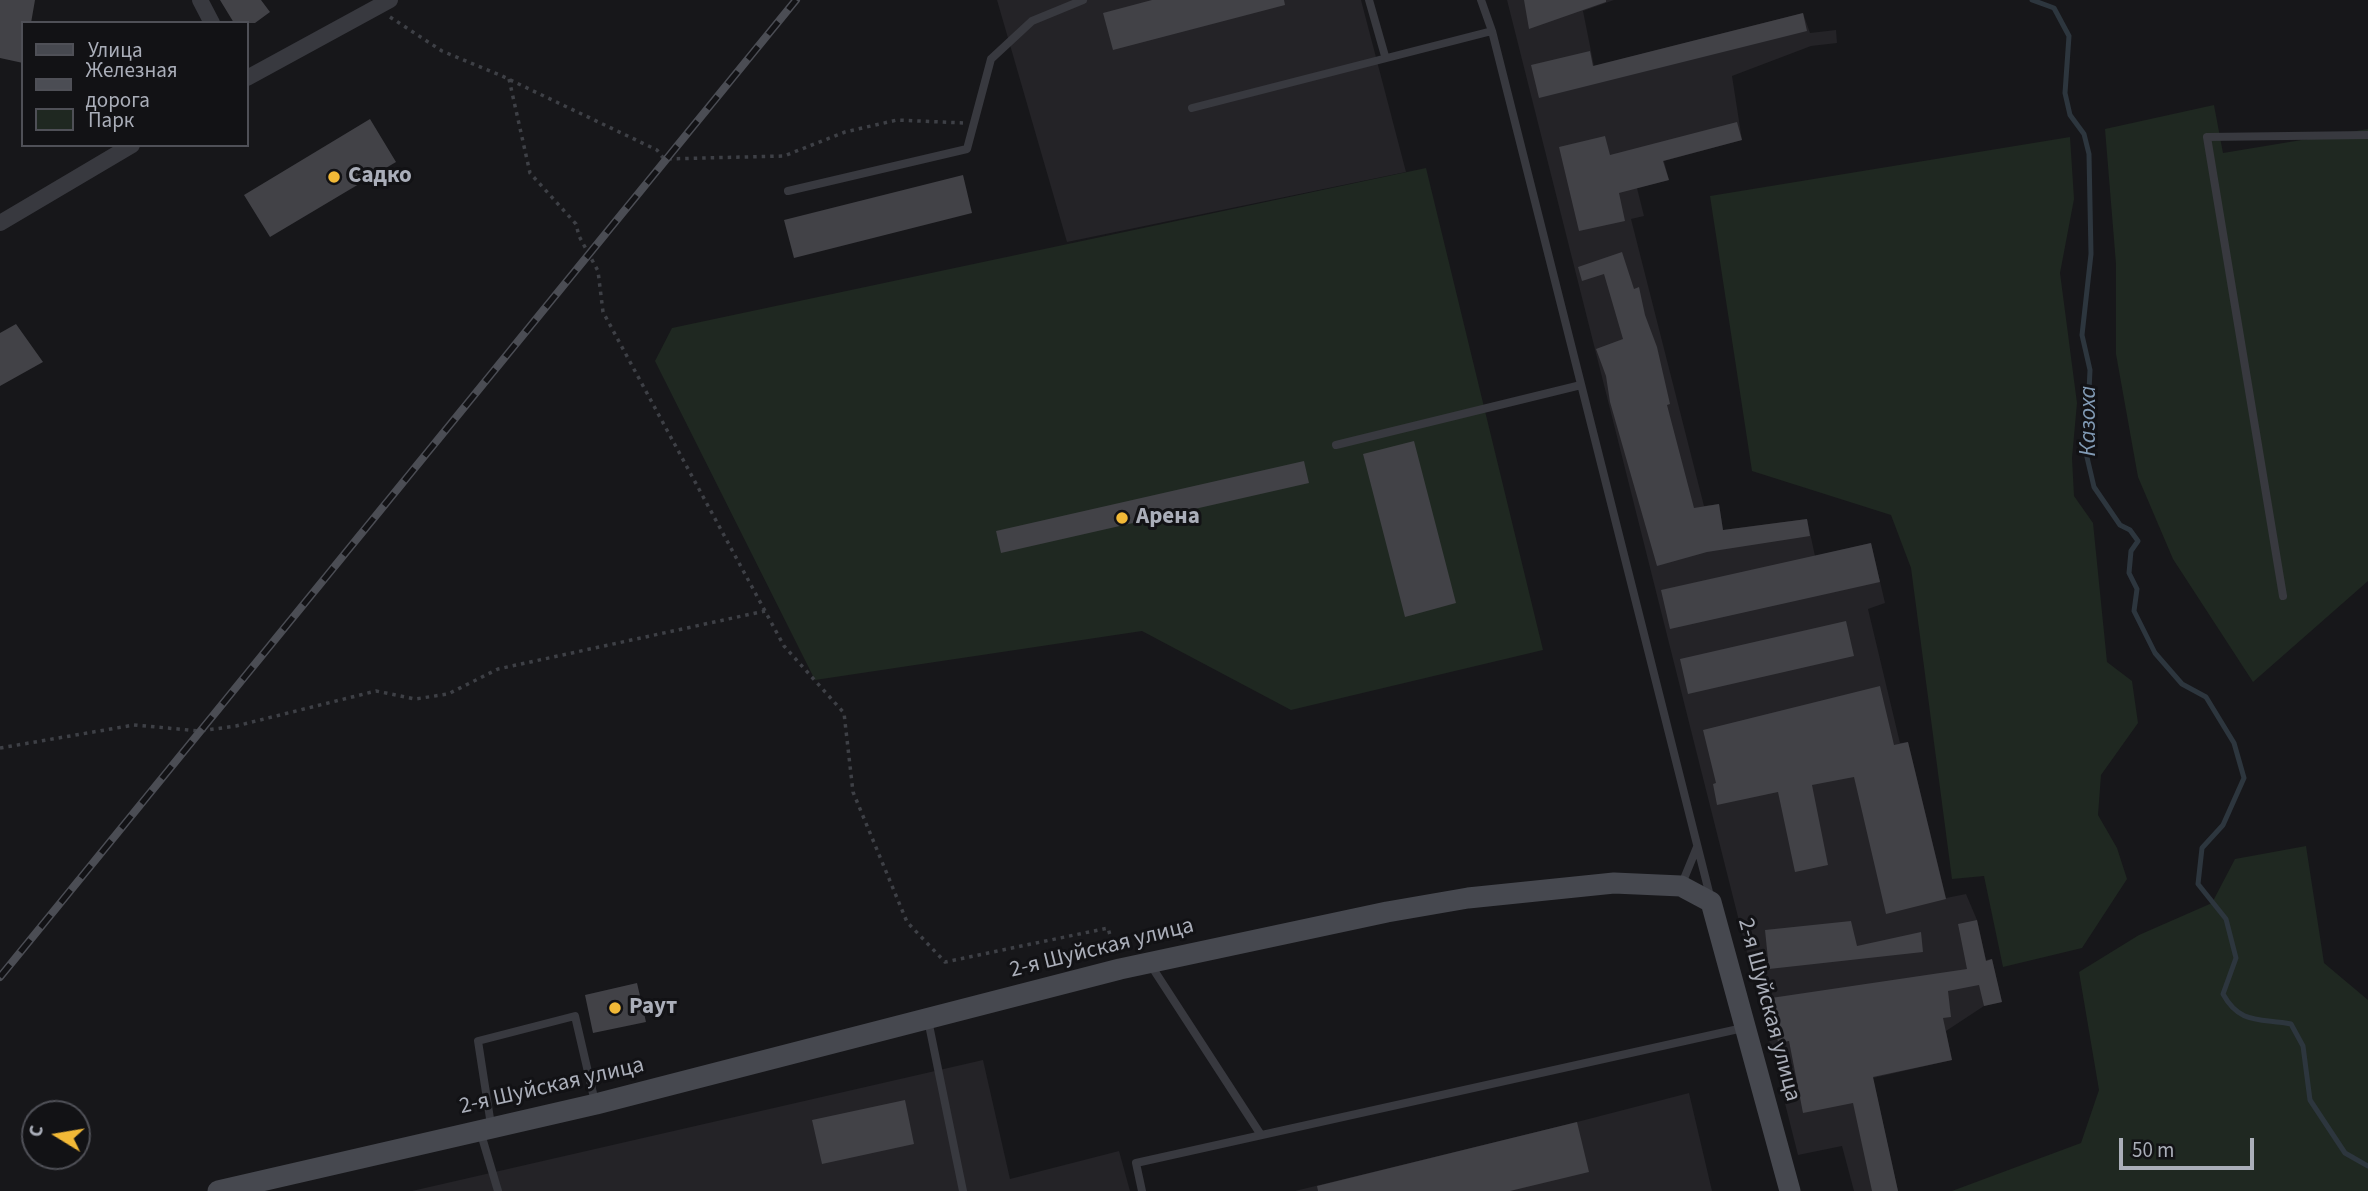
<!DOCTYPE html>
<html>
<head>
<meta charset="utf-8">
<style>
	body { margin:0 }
	#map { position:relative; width:2368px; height:1191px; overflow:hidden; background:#17171a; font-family:"Source Sans 3",sans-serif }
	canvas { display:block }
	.legend { position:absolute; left:21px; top:21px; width:228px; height:126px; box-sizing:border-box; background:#121215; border:2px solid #4f5057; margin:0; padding:9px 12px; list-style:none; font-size:21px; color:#aaaeb9 }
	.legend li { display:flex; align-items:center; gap:14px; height:35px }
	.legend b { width:35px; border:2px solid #4f5057 }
	.north { position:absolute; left:21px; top:1100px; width:70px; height:70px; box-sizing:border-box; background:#121215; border:2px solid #4f5057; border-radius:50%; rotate:281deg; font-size:19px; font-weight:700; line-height:28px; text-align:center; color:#aaaeb9 }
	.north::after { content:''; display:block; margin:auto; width:24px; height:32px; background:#f2b937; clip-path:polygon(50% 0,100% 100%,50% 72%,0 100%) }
	.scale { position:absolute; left:2119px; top:1138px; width:135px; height:32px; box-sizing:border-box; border:4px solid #aaaeb9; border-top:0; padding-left:9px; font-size:21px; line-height:24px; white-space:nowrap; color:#aaaeb9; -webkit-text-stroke:5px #121215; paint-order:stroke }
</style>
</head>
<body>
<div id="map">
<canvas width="2368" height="1191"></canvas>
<ul class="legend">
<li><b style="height:9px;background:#46484f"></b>Улица</li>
<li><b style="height:9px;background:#4b4d54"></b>Железная дорога</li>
<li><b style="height:19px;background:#1f2821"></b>Парк</li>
</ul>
<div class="north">С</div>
<div class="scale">50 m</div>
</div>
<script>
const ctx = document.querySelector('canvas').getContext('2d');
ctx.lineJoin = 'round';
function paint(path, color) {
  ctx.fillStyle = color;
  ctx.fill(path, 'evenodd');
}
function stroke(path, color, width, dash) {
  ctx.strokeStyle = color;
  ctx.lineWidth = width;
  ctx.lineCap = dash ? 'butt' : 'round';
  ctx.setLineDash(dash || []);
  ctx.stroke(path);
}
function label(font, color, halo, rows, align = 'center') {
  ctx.font = font + ' "Source Sans 3",sans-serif';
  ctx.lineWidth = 6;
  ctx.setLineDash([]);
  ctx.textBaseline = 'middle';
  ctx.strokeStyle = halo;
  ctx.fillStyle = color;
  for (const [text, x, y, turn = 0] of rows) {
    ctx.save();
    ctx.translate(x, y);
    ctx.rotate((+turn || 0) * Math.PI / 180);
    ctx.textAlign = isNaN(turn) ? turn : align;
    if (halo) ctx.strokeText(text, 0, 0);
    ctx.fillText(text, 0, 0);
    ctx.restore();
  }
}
paint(new Path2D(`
	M997,0H1361L1406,172L1067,242Z
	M1507,0H1614L1583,11L1594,66L1803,13L1810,33L1836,30L1837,43L1811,46L1732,76L1742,140L1664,161L1669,180L1637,188L1644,216L1631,219L1704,506L1719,504L1723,530L1807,519L1815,556L1871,543L1885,603L1868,609L1900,743L1908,742L1946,898L1966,894L1977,920L1986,960L1992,959L2002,1002L1984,1006L1946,1031L1952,1060L1873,1078L1898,1191H1854L1842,1146L1798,1155Z
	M983,1060L1010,1179L1119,1151L1130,1191H412Z
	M1689,1093L1712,1191H1295L1577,1122Z`), '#242327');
paint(new Path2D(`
	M2214,105L2223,153L2368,129V581L2253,682L2173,559L2138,477L2116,354V264L2105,129Z
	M2070,137L2074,199L2060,273L2077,403L2072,458L2074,496L2093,523L2107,662L2132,681L2138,723L2101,775L2098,815L2117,848L2127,879L2082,948L2003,967L1984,876L1952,879L1911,568L1891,515L1752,471L1710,196Z
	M1426,168L1543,650L1291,710L1142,631L815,680L655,361L672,328Z
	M2306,846L2324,963L2368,1000V1191H1952L2081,1143L2099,1090L2079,972L2139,935L2212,903L2235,859Z`), '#1f2821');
stroke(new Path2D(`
	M2032,0L2054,8L2069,36L2065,93L2070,115L2084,134L2089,154L2091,254L2082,335L2090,370L2086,453L2094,487L2120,525L2130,530L2138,541L2131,551L2129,573L2137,589L2134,611L2155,653L2182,684L2206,697L2234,743L2244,778L2223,825L2202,848L2198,884L2226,919L2236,958L2223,994C2240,1025 2260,1018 2291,1024L2303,1046L2310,1100L2345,1153L2368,1166`), '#2d363e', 5);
paint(new Path2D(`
	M0,0H35L31,23H23V63L0,58Z
	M220,0H261L270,12L255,23H234Z
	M1152,0H1284L1285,5L1113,50L1103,13Z
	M1524,0H1606V2L1529,29Z
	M1803,13L1807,31L1539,98L1531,65L1590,51L1593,66Z
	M370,119L396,162L270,237L244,195Z
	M1737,122L1742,140L1663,161L1669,180L1619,193L1625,221L1579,231L1559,147L1605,136L1610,155Z
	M963,175L972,213L794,258L784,220Z
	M1622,252L1634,289L1639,287L1645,315L1657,347L1670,404L1667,405L1694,508L1719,504L1723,530L1807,519L1810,536L1707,552L1657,566L1610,402L1606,376L1596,349L1623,339L1604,274L1582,281L1578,267Z
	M16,324L43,362L0,386V333Z
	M1414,441L1456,603L1405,617L1363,454Z
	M1304,461L1309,483L1001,553L996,531Z
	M1871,543L1880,582L1670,629L1661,590Z
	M1846,621L1854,656L1688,694L1680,659Z
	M1880,686L1894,745L1908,742L1946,899L1886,914L1854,777L1812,785L1828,865L1795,872L1778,792L1717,805L1713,784L1716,783L1703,730Z
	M1977,920L1986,961L1992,959L2002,1002L1984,1006L1979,985L1948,991L1951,1017L1943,1018L1952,1060L1873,1077L1898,1191H1872L1853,1103L1803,1113L1789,1041L1778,1043L1771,998L1967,969L1958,924Z
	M1851,921L1857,946L1921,932L1923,952L1769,969L1765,930Z
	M637,983L646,1022L593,1033L585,995Z
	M905,1100L914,1144L822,1164L812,1120Z
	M1577,1122L1589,1172L1510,1191H1318L1317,1186Z`), '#424247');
stroke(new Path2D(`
	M390,17L442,51L502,76L657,150L664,159L784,156L845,132L897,120L963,123
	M509,79L530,173L576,224L579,236L598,271L603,312L784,646L844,713L853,792L907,922L945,962L1108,928L1115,953
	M0,748L134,725L200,731L236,726L376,691L415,699L448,694L498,669L765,611`), '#3e4046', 3.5, [3.5, 5]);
stroke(new Path2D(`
	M1369,0L1385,56
	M1481,0L1492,31L1710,896
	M1192,108L1492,31
	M788,191L967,149L991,59L1032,21L1083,0
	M1336,445L1581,385
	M2283,596L2207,137L2368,135
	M1681,886L1697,847
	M1150,964L1261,1135
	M928,1020L963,1191
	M491,1125L478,1041L575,1016L595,1102
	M481,1134L498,1191
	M1142,1191L1136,1163L1743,1028`), '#38393f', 8);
stroke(new Path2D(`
	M200,0L212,23
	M247,78L390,0
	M0,223L132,145`), '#38393f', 16);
stroke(new Path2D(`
	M218,1191L596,1104L1120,969L1387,912L1468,898L1614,883L1681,886L1711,902L1790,1191`), '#46484f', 21);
const rail = new Path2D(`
	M0,977L796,0`);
stroke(rail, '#4b4d54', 8);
stroke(rail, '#121215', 5, [16]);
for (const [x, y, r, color] of [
	[334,177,7,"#f2b937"],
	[1122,518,7,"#f2b937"],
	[615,1008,7,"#f2b937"]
]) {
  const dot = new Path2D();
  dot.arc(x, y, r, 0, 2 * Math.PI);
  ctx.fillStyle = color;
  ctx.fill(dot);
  stroke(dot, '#121215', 2.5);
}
label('bold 23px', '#aaaeb9', '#121215', [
	["Садко",348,177],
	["Арена",1136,518],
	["Раут",629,1008]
], 'left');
label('23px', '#aaaeb9', '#121215', [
	["2-я Шуйская улица",1102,949,-14],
	["2-я Шуйская улица",1768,1010,75],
	["2-я Шуйская улица",552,1087,-13]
]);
label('italic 24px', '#819ab4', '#121215', [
	["Казоха",2090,421,-90]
]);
</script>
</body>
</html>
